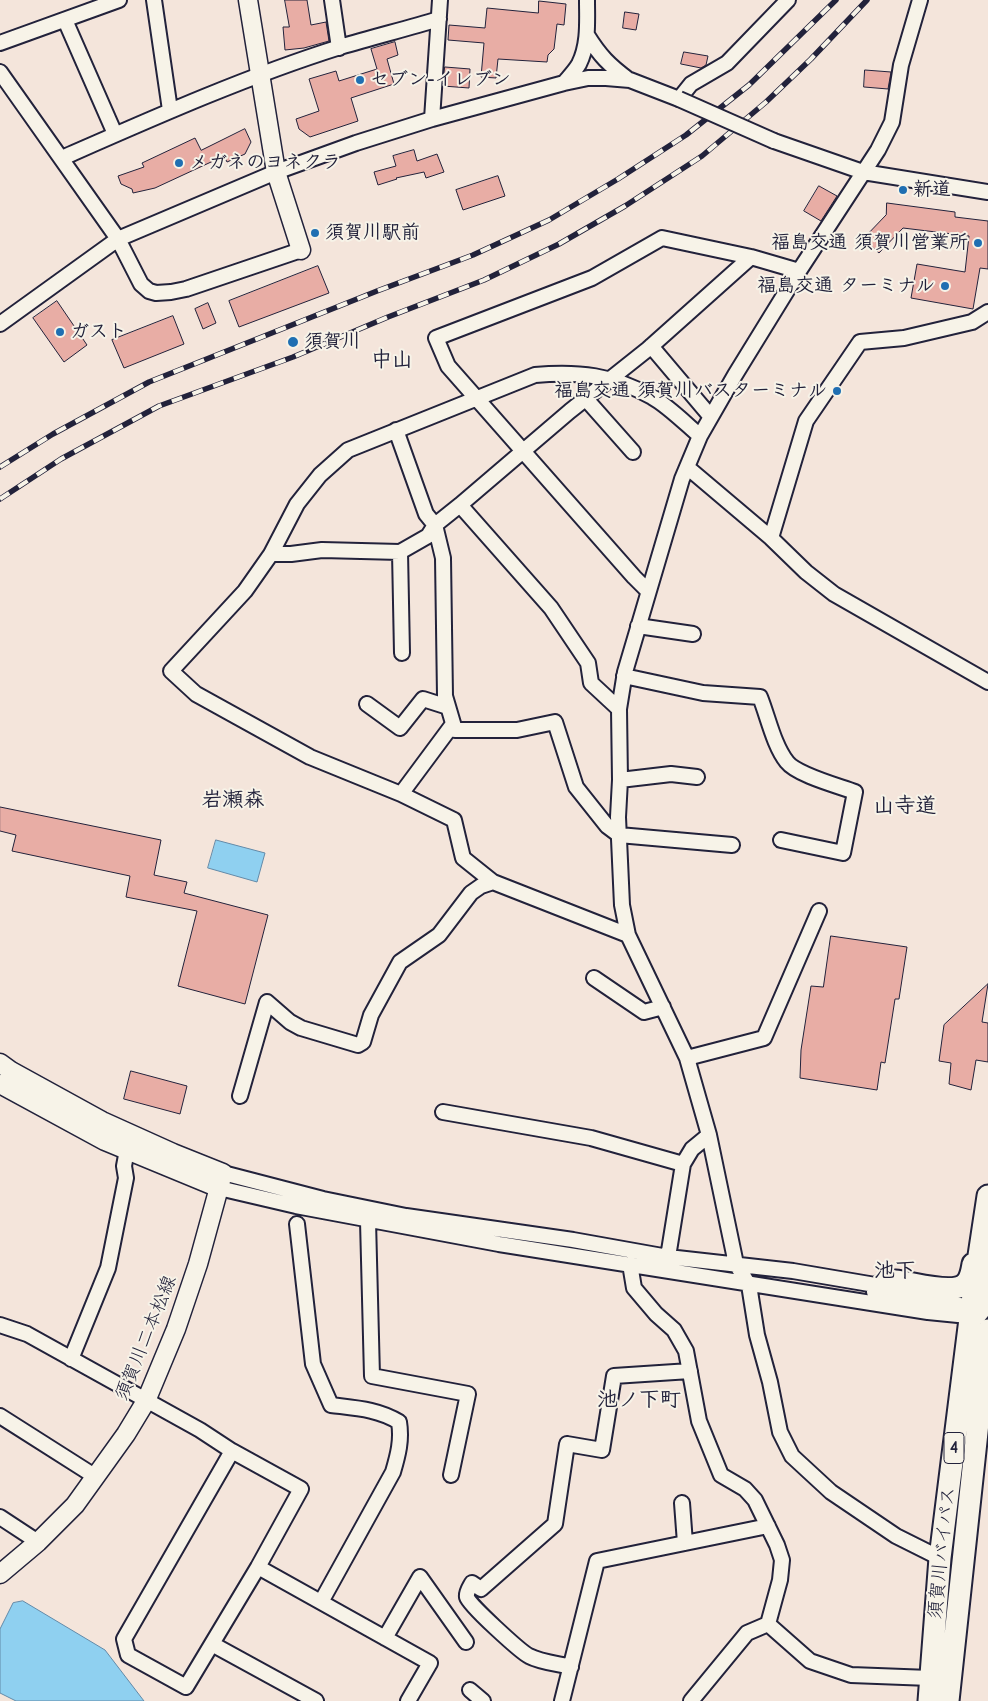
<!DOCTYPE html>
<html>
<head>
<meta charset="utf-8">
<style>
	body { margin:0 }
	canvas { display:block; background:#f4e5db }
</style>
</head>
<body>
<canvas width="988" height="1701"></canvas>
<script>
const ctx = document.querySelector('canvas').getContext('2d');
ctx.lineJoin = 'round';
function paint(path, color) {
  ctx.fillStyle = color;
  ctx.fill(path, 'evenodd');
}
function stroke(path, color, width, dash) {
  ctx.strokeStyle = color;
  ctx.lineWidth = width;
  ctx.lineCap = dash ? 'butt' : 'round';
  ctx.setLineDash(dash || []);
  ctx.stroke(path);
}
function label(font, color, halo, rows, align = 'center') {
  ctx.font = font + ' "Comic Neue","Klee One",sans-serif';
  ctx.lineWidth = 4;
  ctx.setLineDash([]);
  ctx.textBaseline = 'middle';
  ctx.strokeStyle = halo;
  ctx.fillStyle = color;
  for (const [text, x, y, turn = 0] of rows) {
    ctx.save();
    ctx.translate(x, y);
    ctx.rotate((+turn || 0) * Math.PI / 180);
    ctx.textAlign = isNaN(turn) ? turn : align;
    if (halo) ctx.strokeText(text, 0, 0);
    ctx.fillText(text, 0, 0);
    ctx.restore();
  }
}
const water = new Path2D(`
	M216,840L265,853L257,882L208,868Z
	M23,1601L105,1650L144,1701H16L0,1693V1629L13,1603Z`);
paint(water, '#8fd0f0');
stroke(water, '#638aa8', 1);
const building = new Path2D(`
	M285,0H307L311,25L326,22L329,41L304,48L285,50L283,27H289Z
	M539,1L566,4L564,25L557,24L554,49L548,55L547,62L498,59L496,78L481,77L484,43L448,40L449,25L485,28L487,8L538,13Z
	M625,12L639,14L636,30L623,28Z
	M395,42L398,55L387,59L394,84L351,98L358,121L310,137L299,129L296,119L319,111L309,79L336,71L339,81L377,69L371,49Z
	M684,52L708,56L706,65L701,68L681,64Z
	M445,67L470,69L469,88L443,86Z
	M865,70L891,72L888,89L864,87Z
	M245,129L251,142L245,154L227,162L224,156L155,188L133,193L132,189L121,184L118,176L144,167L142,163L195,138L201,150Z
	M414,150L417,161L437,154L444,172L426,178L424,172L396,178L397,179L378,185L374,172L396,166L393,156Z
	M498,176L505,196L463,210L456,190Z
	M819,186L837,196L821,221L804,211Z
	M887,203L955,212V217L988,221V269L980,268L973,309L911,298L917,264L965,272L969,236L903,228L879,253L863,239L886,215Z
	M318,266L329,293L239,327L229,301Z
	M57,301L87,345L64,362L33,318Z
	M208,303L216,323L203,329L195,309Z
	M173,316L184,344L124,368L112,340Z
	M0,807L161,840L154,875L187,882L184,893L268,915L245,1004L178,986L197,911L126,897L130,876L12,851L16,835L0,831Z
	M831,936L907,947L899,999H895L885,1063L881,1062L877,1090L800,1078L801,1050L811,986L823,987Z
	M988,984L982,1022L988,1023V1062L976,1060L971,1090L949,1084L951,1063L939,1061L944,1025Z
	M131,1071L187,1086L180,1114L124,1099Z`);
paint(building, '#e8ada5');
stroke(building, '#22223b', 1);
const minor = new Path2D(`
	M154,0L170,110
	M332,0L339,48
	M920,0L901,65L892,122L878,150L799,271L735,375L700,436L682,479L625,672L619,709L620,780L618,817L622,905L628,935L687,1058L709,1135L736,1264L749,1285L757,1335L770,1382L780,1432L792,1456L831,1492L896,1536L940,1558
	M65,20L115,134
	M587,35C600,56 609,65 629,80
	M0,43L119,0
	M0,72L118,239L141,284L149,291L156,293L171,292L186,289L301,250
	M564,83C569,77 575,71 579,64C589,44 587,21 587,0
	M432,119L440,0
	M774,141L863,172L988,192
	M62,158C153,118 245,77 340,47C373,37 406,29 439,19
	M0,324L118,239L276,172L356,143L432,119L564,83L588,78H606L630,80L679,99L691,84L727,63L788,0
	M651,346L711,417
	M586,399L633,452
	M396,430L426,514L435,525L443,558L445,696L455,730H517L555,722L576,787L607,826L619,835L732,845
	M687,467L771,538L806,572L834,594L988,682
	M460,505L551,608L588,663L591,683L619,709
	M771,538L806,421L860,342L904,338L972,322L988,312
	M400,552L402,653
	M271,554H291L322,550L400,552L428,536L435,525L460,505L570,411L648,349L751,257
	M648,591L634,577L448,366L436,338L592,278L662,238L751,257L799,271
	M638,626L693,634
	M624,676L703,693L760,697C768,717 774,746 787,762C797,775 839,786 855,792L843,853L781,840
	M367,704L400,728L423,699L448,707
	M453,724L401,794L310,757L196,694L171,671L245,591L271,554L297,504L320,475L348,450L535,375C578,371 613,375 652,397C667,405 686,424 700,436
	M620,780L671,774L697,777
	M401,794L454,820L463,858L493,882L628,935
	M594,978L644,1012L663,1007
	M687,1058L764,1038L819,911
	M240,1096L267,1002L290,1022L301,1028L358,1045L363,1042L371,1015L400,962L439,935L471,893L481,886L493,882
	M443,1112L591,1138L683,1164
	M223,1173L323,1199L406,1216L573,1240L668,1257L793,1271L887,1287
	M219,1188L296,1206L499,1244L928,1312L978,1317L983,1311L988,1267
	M368,1221L372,1376L468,1394L451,1475
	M297,1224L313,1364L331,1405C355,1408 378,1409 399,1422C402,1440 398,1455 393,1472L321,1602
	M668,1257L683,1164L692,1149L709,1135
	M630,1264L634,1288L656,1314L674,1330L686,1351L699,1421L721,1475L745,1489L755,1500L777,1545L782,1560L780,1580L768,1624L747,1633L691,1701
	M874,1292L979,1308
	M0,1325L27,1334L200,1430L232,1451L124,1639L128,1655L186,1687L258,1567L301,1489L232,1451
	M71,1359L108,1268L126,1178L124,1166L127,1150
	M0,1416L96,1477
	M682,1503L685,1543
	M0,1517L38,1542
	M258,1567L430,1663L408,1701
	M768,1624L810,1661L851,1675L930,1678
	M385,1638L420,1577L466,1642
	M212,1644L316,1701
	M571,1667C559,1664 540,1662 529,1656C521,1652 469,1605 467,1597C466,1592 470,1587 472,1583L481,1589L555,1524L567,1444L602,1450L614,1376L690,1371
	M470,1690L483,1701
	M562,1701L597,1561L768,1526`);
const major = new Path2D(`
	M248,0L276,172L301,250
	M0,1063L11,1071L102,1121L173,1153L223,1173L198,1264L176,1329L146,1401L126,1434L75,1505L38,1542L0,1574
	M0,1084L105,1141L219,1188`);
const highway = new Path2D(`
	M880,1286C885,1284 890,1281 895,1281C912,1282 955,1297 967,1282C971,1277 972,1270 973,1264
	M929,1701L940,1558L973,1295L988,1196
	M948,1701L988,1330`);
stroke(minor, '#22223b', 18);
stroke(major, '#22223b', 21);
stroke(highway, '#22223b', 25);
stroke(minor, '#f7f3e8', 14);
stroke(major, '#f7f3e8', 18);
stroke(highway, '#f7f3e8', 21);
const rail = new Path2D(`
	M0,467L53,434L149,382L377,291L473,255L549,220L618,179L686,135L749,85L836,0
	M0,499L61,459L159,406L293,357L388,317L484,280L559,244L625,206L702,156L766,102L811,59L867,0`);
stroke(rail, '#22223b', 5.5);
stroke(rail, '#f7f3e8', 4, [11]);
const minorBridge = new Path2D(`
	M679,99L774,141`);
stroke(minorBridge, '#22223b', 18, []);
stroke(minorBridge, '#f7f3e8', 14);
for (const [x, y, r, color] of [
	[360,80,5,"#1f6fb2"],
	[179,163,5,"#1f6fb2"],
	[903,190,5,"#1f6fb2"],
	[315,233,5,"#1f6fb2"],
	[978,243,5,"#1f6fb2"],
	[945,286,5,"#1f6fb2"],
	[60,332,5,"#1f6fb2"],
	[293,342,6,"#1f6fb2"],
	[837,391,5,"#1f6fb2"]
]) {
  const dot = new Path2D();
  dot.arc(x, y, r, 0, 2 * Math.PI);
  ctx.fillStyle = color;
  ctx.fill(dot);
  stroke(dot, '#f7f3e8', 2);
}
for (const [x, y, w] of [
	[954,1448,20]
]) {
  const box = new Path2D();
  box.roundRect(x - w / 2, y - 15.5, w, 31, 4);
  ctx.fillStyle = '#f7f3e8';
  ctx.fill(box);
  stroke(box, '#22223b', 1);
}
label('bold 18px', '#22223b', null, [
	["4",954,1448]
]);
label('bold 19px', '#22223b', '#f7f3e8', [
	["セブン-イレブン",370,80],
	["メガネのヨネクラ",189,163],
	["新道",913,190],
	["須賀川駅前",325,233],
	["福島交通 須賀川営業所",968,243,"right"],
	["福島交通 ターミナル",935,286,"right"],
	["ガスト",70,332],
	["須賀川",304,342],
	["福島交通 須賀川バスターミナル",827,391,"right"]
], 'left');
label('19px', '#22223b', '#f7f3e8', [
	["須賀川二本松線",146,1338,-68],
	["須賀川バイパス",942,1553,-84]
]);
label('bold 21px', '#22223b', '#f7f3e8', [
	["中山",392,360],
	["岩瀬森",233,800],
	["山寺道",905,806],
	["池下",895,1271],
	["池ノ下町",639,1400]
]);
</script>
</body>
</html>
